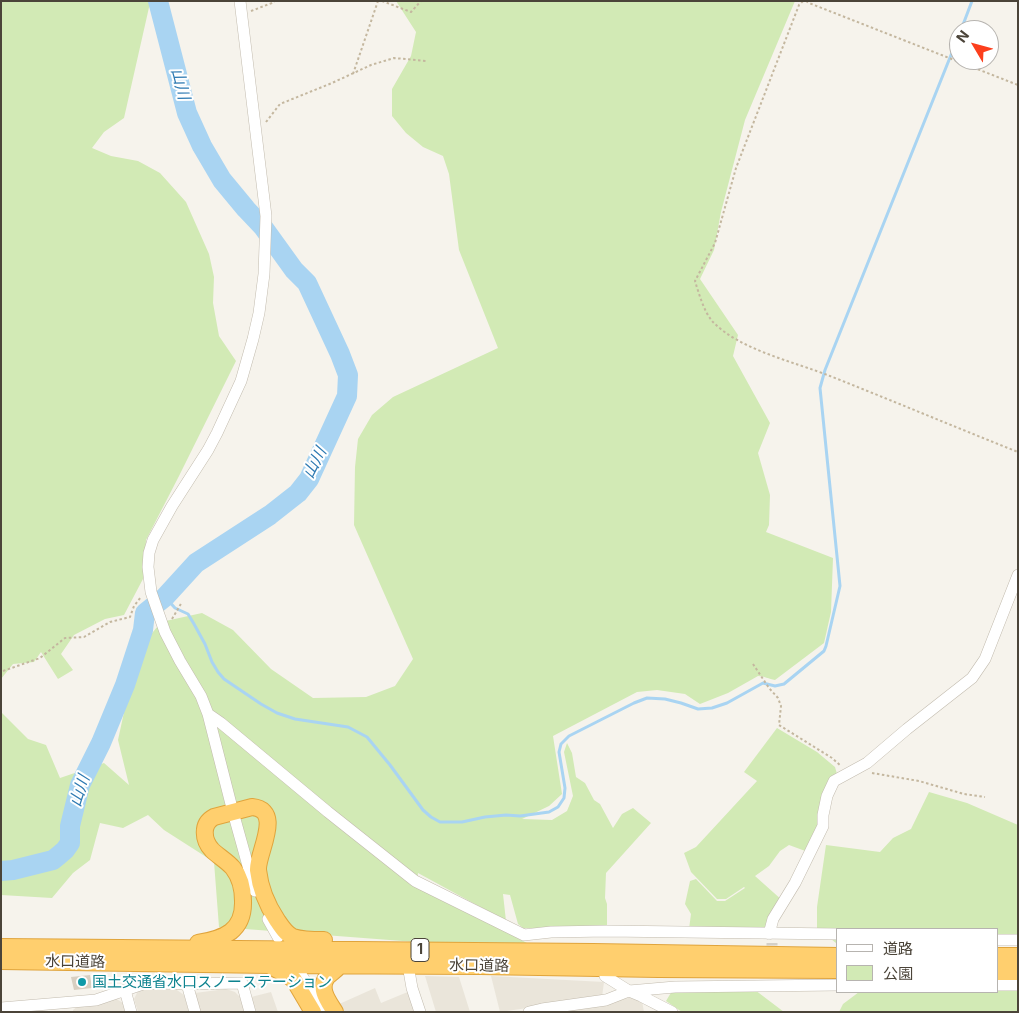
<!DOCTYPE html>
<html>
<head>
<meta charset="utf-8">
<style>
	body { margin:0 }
	#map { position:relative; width:1019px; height:1013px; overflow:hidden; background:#f6f3ec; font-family:Inter,"Noto Sans JP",sans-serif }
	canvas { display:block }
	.frame { position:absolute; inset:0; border:2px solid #4b4439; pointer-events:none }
	.legend { position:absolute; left:836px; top:928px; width:162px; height:65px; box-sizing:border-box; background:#fff; border:1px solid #b7b4b0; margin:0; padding:6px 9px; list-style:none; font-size:15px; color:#4b4439 }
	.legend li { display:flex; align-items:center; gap:10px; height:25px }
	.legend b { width:25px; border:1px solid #b7b4b0 }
	.north { position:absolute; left:949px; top:20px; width:50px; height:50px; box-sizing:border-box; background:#fff; border:1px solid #b7b4b0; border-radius:50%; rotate:307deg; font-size:14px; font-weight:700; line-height:20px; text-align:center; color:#4b4439 }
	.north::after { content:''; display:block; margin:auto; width:18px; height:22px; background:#fc3f1d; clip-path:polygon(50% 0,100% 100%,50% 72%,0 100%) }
</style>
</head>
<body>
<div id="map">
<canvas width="1019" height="1013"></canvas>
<div class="frame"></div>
<ul class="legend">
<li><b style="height:6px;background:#fff"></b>道路</li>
<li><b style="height:14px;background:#d2eab5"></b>公園</li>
</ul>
<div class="north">N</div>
</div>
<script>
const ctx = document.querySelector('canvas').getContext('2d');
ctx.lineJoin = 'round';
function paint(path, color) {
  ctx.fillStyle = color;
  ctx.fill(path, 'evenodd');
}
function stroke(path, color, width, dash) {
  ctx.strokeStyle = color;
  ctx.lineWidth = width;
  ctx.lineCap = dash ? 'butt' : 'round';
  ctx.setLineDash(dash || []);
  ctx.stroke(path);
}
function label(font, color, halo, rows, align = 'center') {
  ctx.font = font + ' Inter,"Noto Sans JP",sans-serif';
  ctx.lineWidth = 4;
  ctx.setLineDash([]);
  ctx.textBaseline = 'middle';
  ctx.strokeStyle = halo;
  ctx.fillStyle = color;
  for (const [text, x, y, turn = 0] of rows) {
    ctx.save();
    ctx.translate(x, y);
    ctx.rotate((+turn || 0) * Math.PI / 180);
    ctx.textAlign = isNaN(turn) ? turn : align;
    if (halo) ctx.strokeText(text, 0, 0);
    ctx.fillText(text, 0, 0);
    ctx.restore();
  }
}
paint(new Path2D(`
	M425,976L459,977L470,1012H436Z
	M491,976L604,982L602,997L500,1012Z
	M157,987L174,988L184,995L189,1012H138L134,999L138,991Z
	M375,988L381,1003L410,991L417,1012H341L337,1005Z
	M226,989L235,992L241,998L245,1012H199L195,996V993Z
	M271,992L278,1012H256L251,997Z
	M632,997L642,1001L644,1012H553L600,1005Z
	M115,998L123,1003L126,1012H73V1010L78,1006Z`), '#eae5da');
paint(new Path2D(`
	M1,1H149L150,3L124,118L104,132L92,148L111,156L138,161L160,173L186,202L209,254L214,277L213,303L219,336L236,361L179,476L146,540L144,577L124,615L105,619L74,635L61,654L73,670L58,679L41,652L34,662L13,664L1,679Z
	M396,1H795L745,120L721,212L714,250L700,279L738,335L733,356L770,423L758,453L770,495L769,525L766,532L833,558L831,612L824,643L775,680C769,679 764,676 758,676L728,693L700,704L685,694L657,690L637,692L553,736L562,794L549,806L522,819L552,820L567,811L573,796L564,752L567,743L572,753L576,777L585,783L594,800L600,804L613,828L622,814L633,808L651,823L606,873L605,898L607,904V928L598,930L523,928L518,924L510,895L503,894L506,921L418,873L417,885L527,943L442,944L219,927L214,862L164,830L148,815L123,828L100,823L90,860L73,873L52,898L1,895V712L28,739L46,745L60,778L104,763L129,785L118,740L137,652L161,622L202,613L233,630L271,669L313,698L366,697L395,686L413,659L354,525L355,467L358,439L372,415L393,397L498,348L459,250L449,174L443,156L423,147L406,133L392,116V89L411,56L416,32Z
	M777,728L817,752L835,767L837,774L808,852L789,845L780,851L769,866L755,876L783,901L772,918L768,915L772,920L768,929H689L691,914L685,904L690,881L696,879L717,901H725L745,888L744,887L726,899H717L691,872L684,853L696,847L757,781L744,772Z
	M929,792L967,803L1018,825V946H998V929H838V943H836L817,928V907L826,845L880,852L893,838L911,829Z
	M1018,975V1012H839L843,1004L859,992H998V976Z
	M755,990L784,1012H682L666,1001L672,991Z`), '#d2eab5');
stroke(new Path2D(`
	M961,30L972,1
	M165,597L175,608L188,614L194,624L205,644L212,662L218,672L224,679L261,704L277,713L295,719L348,727L367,737L390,765L423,810L431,817L440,822H462L485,817L506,815L520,816L549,812L558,807L564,798L565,788L559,752L561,744L569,736L634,703L647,698L665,699L681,703L698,709L712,708L727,703L763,683L775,686L784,684L824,651L826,646L840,586L820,388L825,370L959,35`), '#a9d4f2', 3);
stroke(new Path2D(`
	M1,871L13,870L53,860L58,856L65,850L70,843V826L80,785L101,743L125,685L143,630L145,613L165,597L196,563L270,515L298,493L309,479L347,396L348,375L340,354L307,283L294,270L263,227L246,209L222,180L202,146L187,113L158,1`), '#a9d4f2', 20);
paint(new Path2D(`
	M90,975L92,988L74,990L71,977Z`), '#d8cfc1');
stroke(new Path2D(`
	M772,962V943`), '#d4d0c8', 11, [11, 5.5]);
const minor = new Path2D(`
	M240,1L266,216L264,274L259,313L253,339L241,381L217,433L208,450L172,506L153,540L149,553L148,567L151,592L165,632L180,661L201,696L208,714L233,812L255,891
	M208,714L221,723L328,812L415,881L524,935L551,932L607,931L838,934
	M268,919L278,937
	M769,934L773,919L795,883L823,826V815L827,796L834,781L867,763L907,729L972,678L985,659L1018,575
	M998,940H1018
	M408,965L412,988L420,1012
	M300,973L325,1012
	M605,976L629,991L641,996L672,1012
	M187,984L242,983L250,1012
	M998,985H1018
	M125,990L131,1012
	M1,1008L96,1000L143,984L165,983L187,984L195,1012
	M529,1012L542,1009L606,1000L629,991L675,987L838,985`);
const highway = new Path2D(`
	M198,943C224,939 244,931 243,901C243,890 240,877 233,868C227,861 218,856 212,850C203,840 201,824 214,817L252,807C284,810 257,853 258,870C260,888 267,905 277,920C281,926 286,934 293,937C302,940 315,940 324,940
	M1,947L593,952L838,956
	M998,956H1018
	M1,961L270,965L480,966L658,969L838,970
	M272,967L289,976L294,980L313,1012
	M998,972H1018
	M335,1012C329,1002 318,989 327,977C331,973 336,970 339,966`);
stroke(minor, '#c2bbae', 12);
stroke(highway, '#e0a43c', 18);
stroke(new Path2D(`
	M382,1L411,12L421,1
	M803,1L799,5L736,168L715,243L695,281C699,294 704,312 713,322C740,350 795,362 830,376C893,401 955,427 1018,452
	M806,1L809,3L1018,85
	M251,11L272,3L275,1
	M353,74L378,1
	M266,122L280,104L332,83L371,65L394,58L426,61
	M172,619L182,602
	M753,664L769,688L778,698L781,706L779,725L832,758L841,766
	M3,671L40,658L65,638L84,637L110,622L130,617L134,606L141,597
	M872,773L919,781L964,794L985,797`), '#c4b79f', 2, [2.5, 2.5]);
stroke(minor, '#fff', 11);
stroke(highway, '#ffcf6e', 16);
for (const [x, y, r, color] of [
	[82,982,5,"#0f9aa8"]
]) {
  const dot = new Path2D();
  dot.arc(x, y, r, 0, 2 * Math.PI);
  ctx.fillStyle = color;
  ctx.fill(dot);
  stroke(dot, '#fff', 2);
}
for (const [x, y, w] of [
	[420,950,18]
]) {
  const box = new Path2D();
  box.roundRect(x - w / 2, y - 11.5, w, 23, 4);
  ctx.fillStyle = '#fff';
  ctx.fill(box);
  stroke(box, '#4b4439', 1);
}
label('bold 14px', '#4b4439', null, [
	["1",420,950]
]);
label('15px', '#4b4439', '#fff', [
	["水口道路",75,962,1],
	["水口道路",479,966,1]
]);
label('15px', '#0d838f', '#fff', [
	["国土交通省水口スノーステーション",92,982]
], 'left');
label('italic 16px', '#2e7ab2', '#fff', [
	["山川",180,84,75],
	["山川",315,463,-63],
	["山川",80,791,-72]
]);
</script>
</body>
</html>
